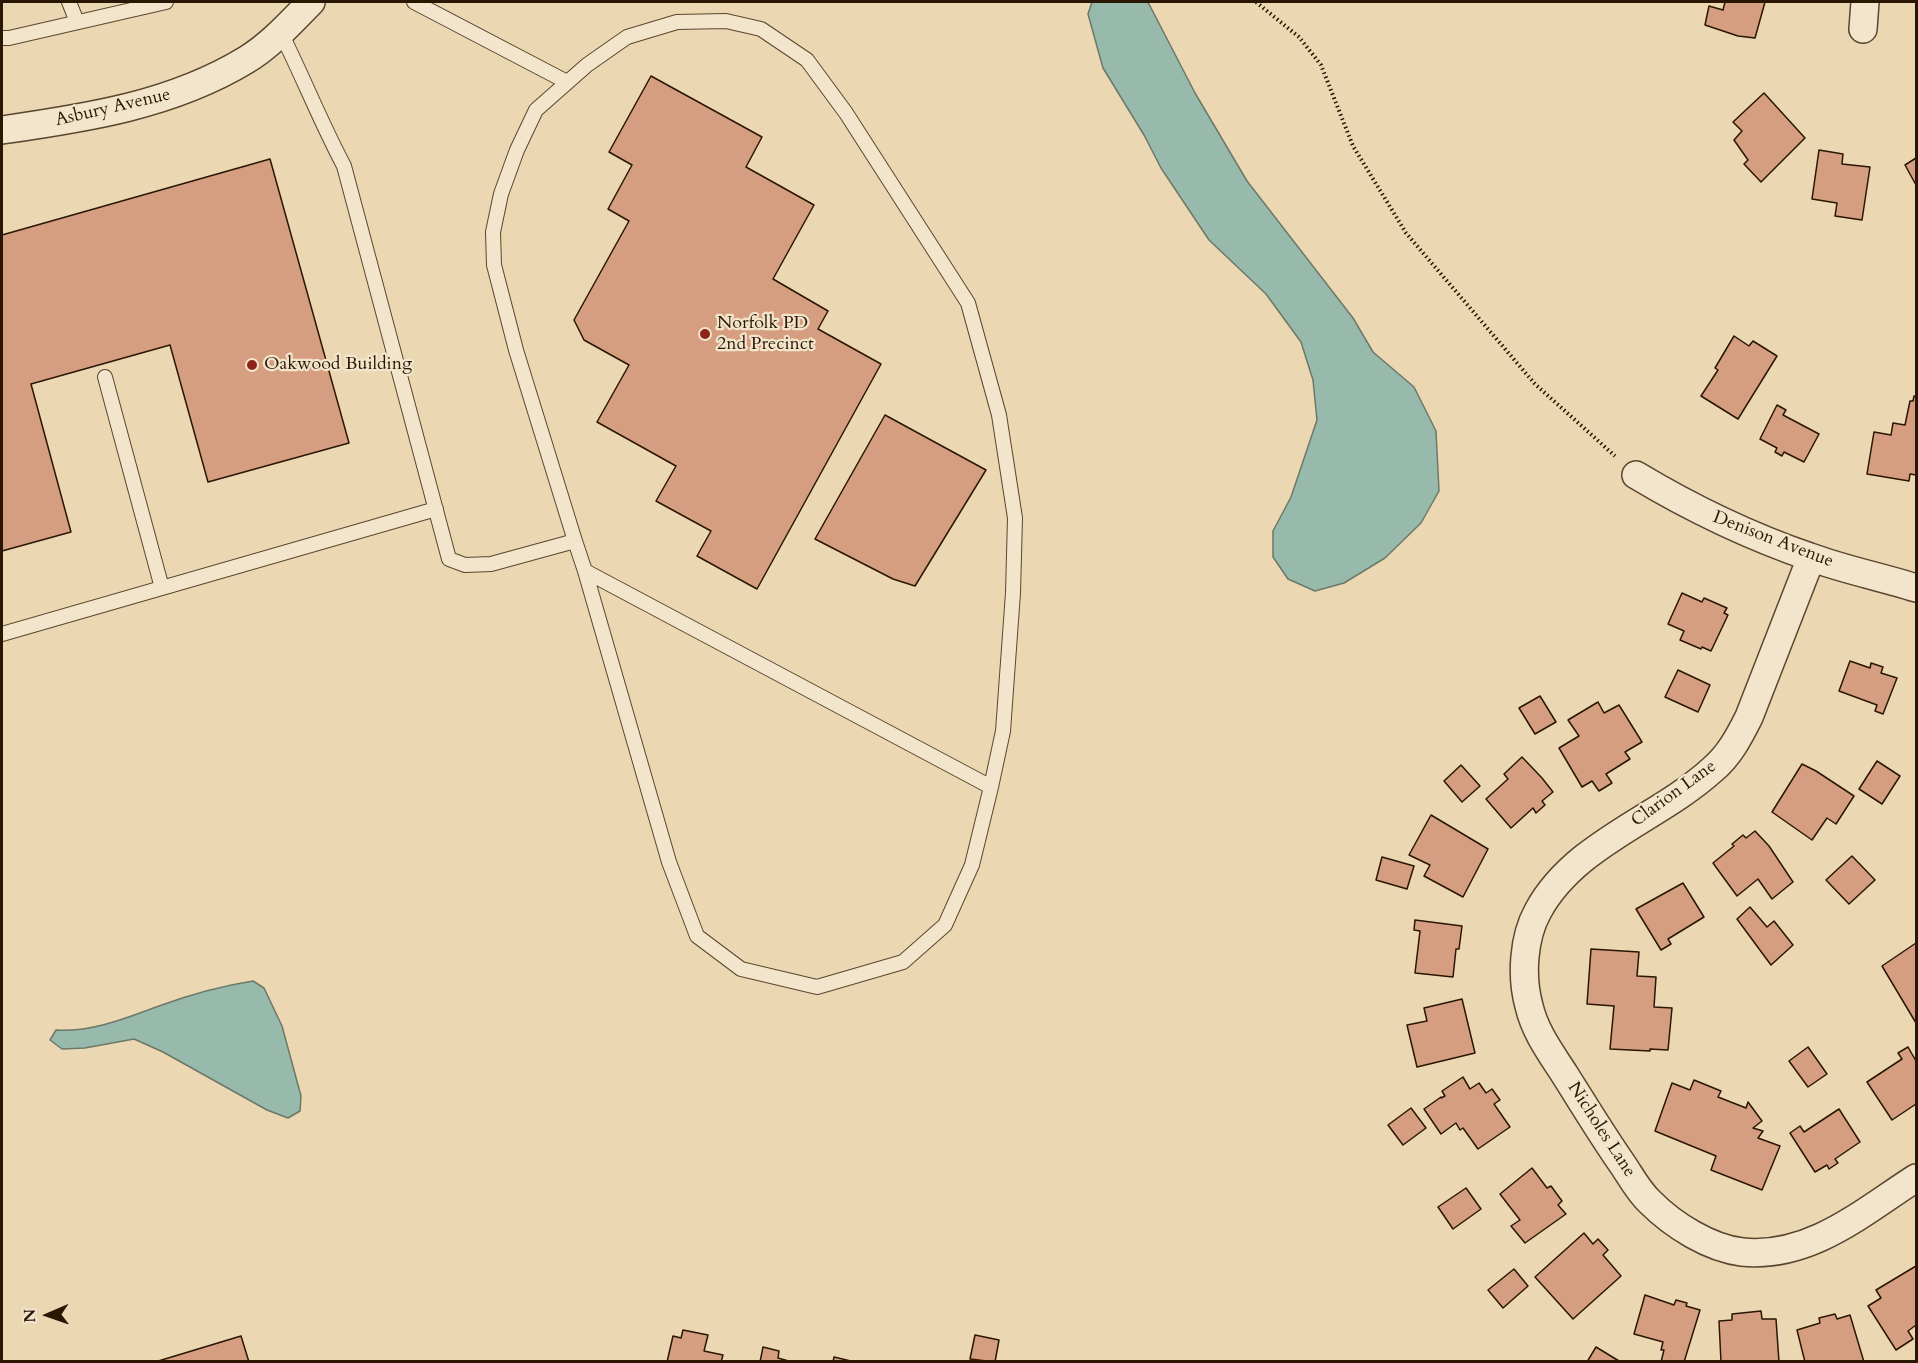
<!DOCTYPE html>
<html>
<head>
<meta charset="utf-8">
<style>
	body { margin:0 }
	#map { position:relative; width:1918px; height:1363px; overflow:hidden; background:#ebd7b1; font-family:Cardo,serif }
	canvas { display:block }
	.frame { position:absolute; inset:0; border:3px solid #291603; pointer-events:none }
	.north { position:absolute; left:18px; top:1285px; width:60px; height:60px; -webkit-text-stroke:4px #f2e5cc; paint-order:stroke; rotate:268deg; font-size:16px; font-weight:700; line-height:24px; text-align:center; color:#291603 }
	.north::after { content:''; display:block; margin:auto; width:21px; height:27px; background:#291603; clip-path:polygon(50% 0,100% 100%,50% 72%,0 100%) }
</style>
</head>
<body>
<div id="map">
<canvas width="1918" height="1363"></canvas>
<div class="frame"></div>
<div class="north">N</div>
</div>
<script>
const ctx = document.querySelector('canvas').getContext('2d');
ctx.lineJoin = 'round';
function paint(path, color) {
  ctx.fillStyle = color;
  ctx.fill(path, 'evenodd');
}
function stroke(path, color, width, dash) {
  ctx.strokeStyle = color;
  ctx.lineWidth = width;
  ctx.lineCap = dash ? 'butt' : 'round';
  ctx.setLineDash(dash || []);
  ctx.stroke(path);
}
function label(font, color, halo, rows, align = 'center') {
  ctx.font = font + ' Cardo,serif';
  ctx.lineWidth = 4.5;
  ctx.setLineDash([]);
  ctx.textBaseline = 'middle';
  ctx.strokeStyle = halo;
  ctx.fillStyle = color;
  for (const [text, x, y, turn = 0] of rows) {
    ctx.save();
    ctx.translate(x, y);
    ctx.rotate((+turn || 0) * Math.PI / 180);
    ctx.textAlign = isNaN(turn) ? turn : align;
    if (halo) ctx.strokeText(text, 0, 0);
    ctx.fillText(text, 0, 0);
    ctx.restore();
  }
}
const water = new Path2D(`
	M1092,2H1147L1149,4L1195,93L1247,181L1353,318L1373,352L1414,387L1436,431L1439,491L1421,523L1385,558L1344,583L1315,591L1288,579L1273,557V531L1291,497L1317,420L1313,380L1301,342L1266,294L1209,240L1161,168L1144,135L1103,68L1088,14Z
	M253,981L264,988L282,1026L301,1096L300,1111L288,1118L267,1110L163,1052L134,1039L85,1048L62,1049L50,1040L56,1030C93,1032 126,1018 159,1006C189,995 221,986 253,981Z`);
paint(water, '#98baac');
stroke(water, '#6c7868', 1.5);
const building = new Path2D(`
	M1725,2H1765L1755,38L1738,36L1705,25L1709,6L1723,10Z
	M651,76L762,137L746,167L814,205L773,279L828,311L818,329L881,364L757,589L697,556L711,531L656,501L676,466L597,422L629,365L584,340L574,320L629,221L608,209L632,165L609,152Z
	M1764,93L1805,138L1761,182L1744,164L1748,160L1734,140L1742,131L1733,122Z
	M1819,150L1843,154L1842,164L1870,167L1862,220L1835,216L1837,203L1812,199Z
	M1916,158V185L1905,165Z
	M270,159L349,443L208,482L170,345L31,384L71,532L2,551V235Z
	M1734,336L1749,346L1753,341L1777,356L1738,419L1701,396L1718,370L1715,368Z
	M1914,396H1916V475L1910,474L1909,481L1867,474L1874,432L1891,435L1893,423L1905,425L1910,401H1913Z
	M1777,405L1786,410L1783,415L1819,434L1804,462L1784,452L1782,456L1775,452L1777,448L1760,439Z
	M885,415L986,470L915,586L893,579L815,539Z
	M1682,593L1702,602L1704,598L1727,608L1724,613L1728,615L1711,651L1702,647L1701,649L1680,640L1684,631L1668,624Z
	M1850,661L1870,668L1871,663L1883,667L1881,673L1897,678L1883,714L1875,711L1877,705L1839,691Z
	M1678,670L1710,685L1698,712L1665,697Z
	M1540,696L1556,722L1535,734L1519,708Z
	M1598,702L1604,713L1619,705L1642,742L1625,752L1630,759L1606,774L1612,783L1599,791L1592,781L1582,787L1559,748L1579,736L1568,720Z
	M1522,757L1542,778L1553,792L1542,801L1545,805L1536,813L1533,808L1511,828L1486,799L1508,779L1504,774Z
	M1877,761L1900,776L1882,804L1859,789Z
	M1802,764L1816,771L1854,796L1836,824L1827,818L1812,840L1772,812Z
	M1461,765L1480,786L1462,802L1444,781Z
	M1431,815L1488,849L1463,897L1424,876L1430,865L1409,855Z
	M1755,831L1769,846L1793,882L1772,899L1758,879L1737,896L1713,863L1734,846L1732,844L1743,835L1746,838Z
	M1852,856L1875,880L1849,904L1826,880Z
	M1382,857L1414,866L1407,889L1376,880Z
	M1683,883L1704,917L1668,939L1671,944L1661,950L1636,909Z
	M1750,907L1767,927L1774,921L1793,945L1771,965L1737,919Z
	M1415,920L1462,926L1459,949H1456L1453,977L1415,973L1420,931L1414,930Z
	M1916,943V1023L1882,966Z
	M1591,949L1639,952L1637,976L1656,977L1654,1007L1672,1008L1668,1050L1650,1049V1051L1610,1049L1614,1006L1587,1004Z
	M1462,999L1475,1053L1417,1067L1407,1025L1427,1021L1424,1008Z
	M1808,1047L1827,1074L1808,1087L1789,1061Z
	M1908,1047L1916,1061V1104L1892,1120L1867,1082L1902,1059L1898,1053Z
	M1463,1077L1470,1089L1479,1083L1486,1093L1492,1089L1500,1100L1494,1104L1510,1127L1478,1149L1463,1128L1460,1130L1456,1123L1441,1134L1424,1109L1441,1097V1098L1445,1096L1442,1091Z
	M1694,1080L1721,1091L1718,1097L1746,1108L1748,1102L1762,1121L1753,1128L1763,1131L1758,1138L1780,1146L1762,1190L1711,1170L1716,1156L1655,1131L1672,1083L1690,1090Z
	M1411,1108L1426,1128L1403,1145L1388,1125Z
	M1839,1109L1860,1142L1835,1159L1838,1163L1829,1169L1827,1165L1815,1172L1790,1133L1800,1126L1804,1132Z
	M1532,1168L1547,1188L1551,1186L1562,1201L1558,1205L1566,1214L1525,1243L1511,1226L1520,1220L1500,1194Z
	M1466,1188L1481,1209L1453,1229L1438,1207Z
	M1584,1233L1593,1244L1598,1239L1608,1250L1603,1255L1621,1276L1573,1319L1535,1277Z
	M1916,1266V1325L1908,1331L1913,1339L1896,1350L1868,1306L1881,1298L1876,1290Z
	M1514,1269L1528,1286L1503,1308L1488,1290Z
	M1645,1295L1674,1305L1676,1300L1687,1303L1686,1306L1700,1310L1684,1362H1661L1664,1350H1661L1663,1342L1634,1334Z
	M1761,1311L1762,1319H1776L1779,1362H1721L1719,1321L1732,1320V1314Z
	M1835,1314L1837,1319L1850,1315L1864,1362H1805L1797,1330L1820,1323L1819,1318Z
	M683,1330L708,1335L704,1351L723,1355L721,1362H667L673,1336L681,1338Z
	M975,1335L999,1340L995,1362L970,1359Z
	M241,1336L249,1362H155Z
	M763,1347L779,1351L778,1358L792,1362H760Z
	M1596,1347L1619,1361V1362H1587Z
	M834,1357L855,1362H833Z`);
paint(building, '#d69e81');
stroke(building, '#291603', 1.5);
const service = new Path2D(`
	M69,2L77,22
	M414,2L567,82
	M281,33C303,77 321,123 344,166L449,559L465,565L491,564L575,541L516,350L494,265L493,232L501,194L517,150L536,110L587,65L627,37L677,22L726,21L761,29L807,60L846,113L968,303L999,415L1015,518L1013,593L1003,731L991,787L585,571L575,541
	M2,38H9L166,2
	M105,377L162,588
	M585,571L669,862L697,936L741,969L817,987L903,962L945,925L972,865L991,787
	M2,634L436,509`);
const minor = new Path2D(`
	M1863,29L1865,2
	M2,130C86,118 172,105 246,60C271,45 291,22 311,2
	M1636,475C1691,508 1749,536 1810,557C1845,570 1882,577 1916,588
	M1811,558L1749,717C1739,737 1729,756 1712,770C1658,819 1574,844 1538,911C1523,938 1521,977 1529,1006C1535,1032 1551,1053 1565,1075C1584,1105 1602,1135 1623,1165C1631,1177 1639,1192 1650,1202C1673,1225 1709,1248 1742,1252C1810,1259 1863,1212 1916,1178`);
stroke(service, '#5a462e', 16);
stroke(minor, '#5a462e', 30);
stroke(new Path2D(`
	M1256,2L1299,37L1321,65L1353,146L1406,233L1535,384L1615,456`), '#291603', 4, [1.5, 3]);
stroke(service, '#f2e5cc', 14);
stroke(minor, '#f2e5cc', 27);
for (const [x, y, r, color] of [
	[705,334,6,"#8f2418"],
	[252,365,6,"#8f2418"]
]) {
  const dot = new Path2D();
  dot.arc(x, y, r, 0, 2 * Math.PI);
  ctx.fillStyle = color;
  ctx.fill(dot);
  stroke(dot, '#f2e5cc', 2);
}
label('18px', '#291603', '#f2e5cc', [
	["Asbury Avenue",113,108,-13],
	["Denison Avenue",1773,540,21],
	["Clarion Lane",1674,794,-36],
	["Nicholes Lane",1601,1130,57]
]);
label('18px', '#291603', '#f2e5cc', [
	["Norfolk PD",717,324],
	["2nd Precinct",717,345],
	["Oakwood Building",264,365]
], 'left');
</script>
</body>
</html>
